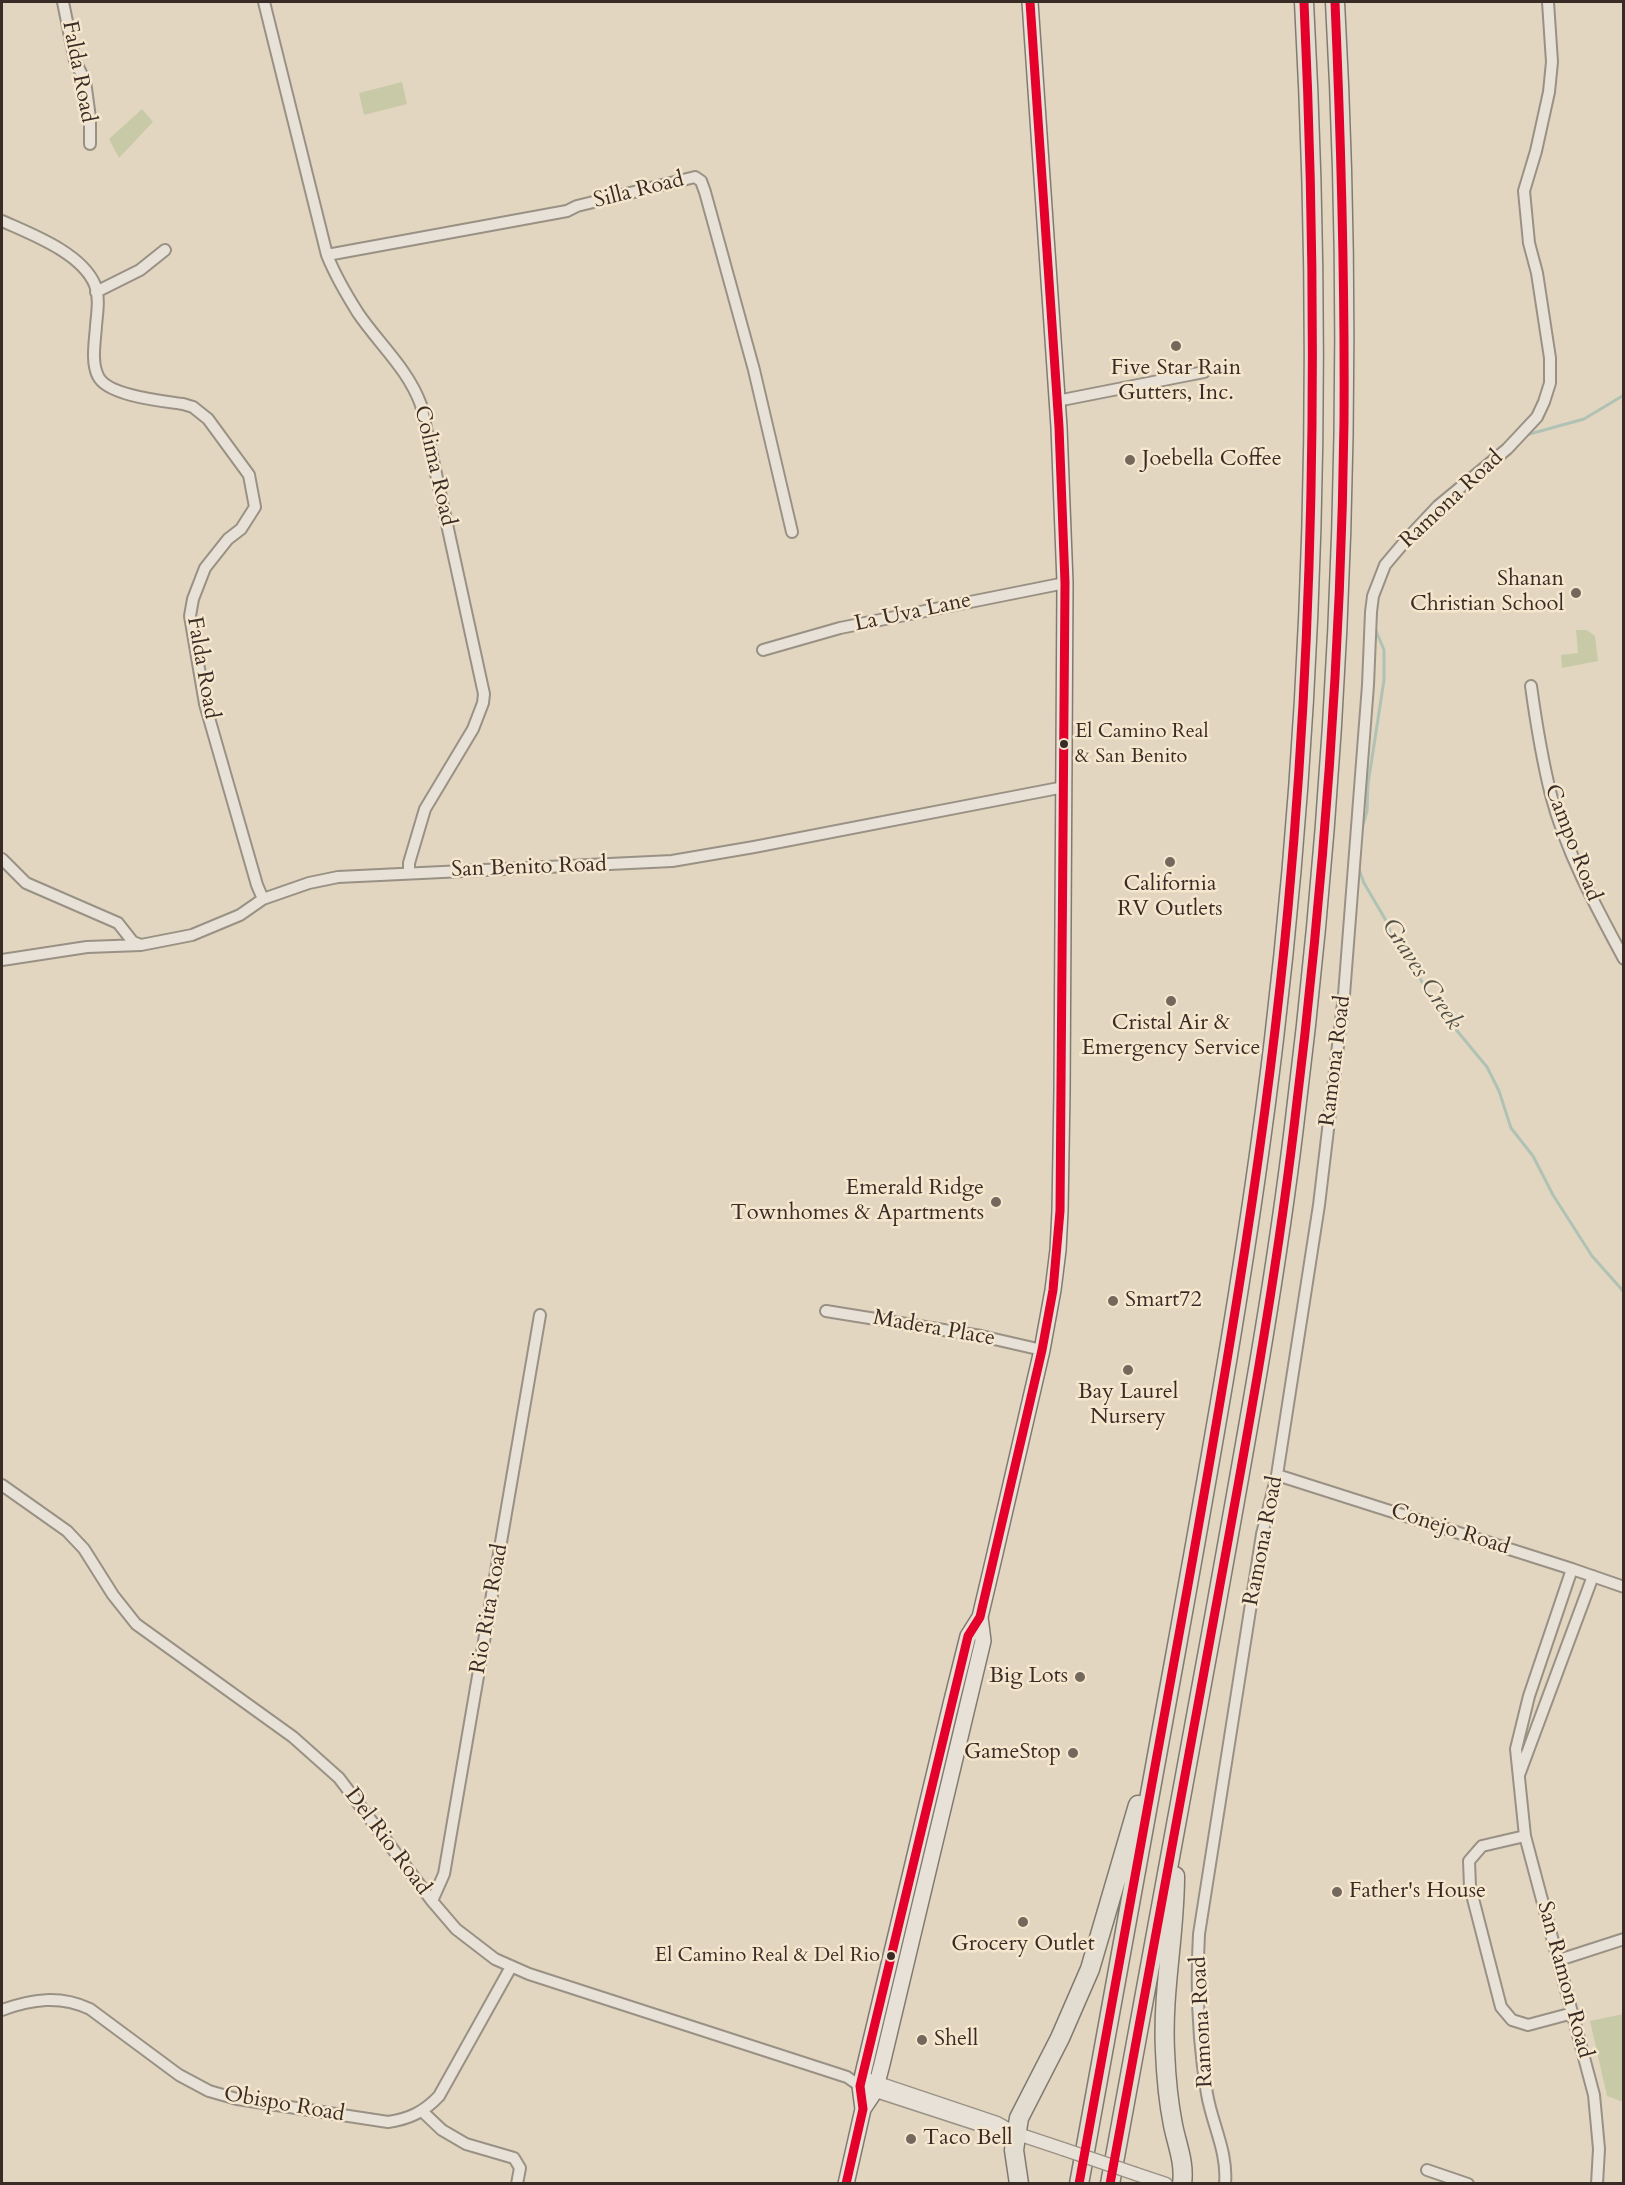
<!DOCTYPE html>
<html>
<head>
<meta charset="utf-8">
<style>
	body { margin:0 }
	#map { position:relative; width:1625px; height:2185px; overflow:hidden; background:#e2d6c1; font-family:Cardo,serif }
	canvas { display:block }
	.frame { position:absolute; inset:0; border:3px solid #392c26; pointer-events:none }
</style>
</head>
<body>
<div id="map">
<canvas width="1625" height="2185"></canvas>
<div class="frame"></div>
</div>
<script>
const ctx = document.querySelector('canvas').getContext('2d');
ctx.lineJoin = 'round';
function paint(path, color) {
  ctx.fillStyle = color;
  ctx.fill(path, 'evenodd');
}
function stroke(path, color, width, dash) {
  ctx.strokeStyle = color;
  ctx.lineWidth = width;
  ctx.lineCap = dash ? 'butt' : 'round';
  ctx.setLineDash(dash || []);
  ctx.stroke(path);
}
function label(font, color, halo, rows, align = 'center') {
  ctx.font = font + ' Cardo,serif';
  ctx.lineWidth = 5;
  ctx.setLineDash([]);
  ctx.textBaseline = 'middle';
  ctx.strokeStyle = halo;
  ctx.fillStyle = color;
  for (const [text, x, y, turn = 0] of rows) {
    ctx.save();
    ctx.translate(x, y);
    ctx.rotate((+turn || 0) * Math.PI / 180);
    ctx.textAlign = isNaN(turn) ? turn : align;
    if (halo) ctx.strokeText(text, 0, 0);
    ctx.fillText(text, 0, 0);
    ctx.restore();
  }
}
paint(new Path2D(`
	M402,82L407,104L364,115L359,93Z
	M142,109L153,122L119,158L109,139Z
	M1576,630H1587L1595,636L1598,661L1562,668L1561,655L1578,653Z
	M1623,2014H1624L1623,2102L1607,2096L1590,2021Z`), '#c8caa7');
stroke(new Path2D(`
	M1526,435L1584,419L1624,395
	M1362,828L1367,811L1368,784L1384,680V650L1374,626
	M1358,867L1364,883L1388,924L1390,932L1409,959L1434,1003L1487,1067L1499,1091L1511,1128L1533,1156L1553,1195L1592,1256L1624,1292`), '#b0c2b4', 3);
const minor = new Path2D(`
	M63,2L75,61L85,81L90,118V144
	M264,2L327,255C335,275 346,294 358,313C379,344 408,369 421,405L484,694L483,703L473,729L425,809L409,863V873
	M2,221C31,234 82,253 95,285C100,298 97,313 96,326C95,342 91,362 98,376C107,396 163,401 183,404L193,407L208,419L249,475L255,507L241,529L228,539L205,568L193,599L190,616L205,704L257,885L263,899
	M327,255L567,211L577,206L695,177L701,181L705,192L754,370L792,532
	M96,292L140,270L165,250
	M1057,401L1204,372
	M763,650L840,628L1065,583
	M1531,686C1536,722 1542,759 1551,795C1566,852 1596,907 1624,959
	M2,859L26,883L118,923L133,942L141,945
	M2,960L87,947L141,945L192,935L240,915L263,899L309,883L338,877L672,861L754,847L1064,787
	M826,1311L981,1336L1042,1350
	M1277,1475L1572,1569L1624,1587
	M2,1485L67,1531L84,1549L113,1595L136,1624L293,1737L339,1778L432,1901L456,1929L495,1959L529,1974L847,2077L860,2086
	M1572,1569L1529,1696L1516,1749L1525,1836L1594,2095L1599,2149L1597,2184
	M1519,1775L1593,1576
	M1525,1836L1482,1846L1469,1861L1470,1887L1501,2007L1512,2020L1528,2025L1573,2013
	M432,1901L444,1874L540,1315
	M1559,1960L1624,1939
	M2,2010C32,1999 60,1995 90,2009L179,2075L209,2091L237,2099L388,2122C409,2119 424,2112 439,2096L511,1967
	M422,2111L442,2130L466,2144L514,2158L520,2168L517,2184
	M1427,2170L1468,2184
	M1225,2184C1228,2152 1212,2124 1207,2094C1198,2041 1196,1988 1199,1934L1262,1534L1277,1475L1319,1205L1344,995L1368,685L1371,612L1373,596L1385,565L1407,539L1438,506L1507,449L1537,417L1544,402L1550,383V358L1537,273L1529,243L1524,191L1536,151L1549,92L1552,62L1548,2`);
const tertiary = new Path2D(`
	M869,2080L997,2123L1015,2133L1063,2149
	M867,2088L999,2131
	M1136,2174L1166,2184`);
const secondary = new Path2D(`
	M863,2109L875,2091L882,2064L983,1641L980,1617
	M846,2184L863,2109L860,2086L862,2078L951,1704L968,1636L980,1617L993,1562L1042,1350L1053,1290L1058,1250L1060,1211L1062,1091L1065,583L1059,427L1030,2`);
const motorway = new Path2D(`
	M1175,1876C1175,1935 1162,1991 1165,2051C1166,2076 1168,2100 1173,2125C1177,2145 1185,2163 1182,2184
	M1019,2184L1014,2150L1019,2118L1060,2038L1090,1969L1138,1805
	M1079,2184C1112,2002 1145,1821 1178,1640C1214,1440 1250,1241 1274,1039C1315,696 1323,347 1304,2
	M1110,2184C1145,1995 1179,1806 1214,1618C1243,1455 1274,1292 1294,1127C1341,754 1356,377 1335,2`);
stroke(minor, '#999184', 14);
stroke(tertiary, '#999184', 15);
stroke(secondary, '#827a6f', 18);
stroke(motorway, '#827a6f', 21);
stroke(minor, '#e7e1d7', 10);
stroke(tertiary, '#e7e1d7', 12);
stroke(secondary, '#e7e1d7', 15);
stroke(motorway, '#e3dcd0', 18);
const tertiaryBridge = new Path2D(`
	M1063,2149L1136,2174`);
stroke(tertiaryBridge, '#999184', 15, []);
stroke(tertiaryBridge, '#e7e1d7', 12);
stroke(new Path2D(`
	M846,2184L863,2109L860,2086L968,1636L980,1617L1042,1350L1053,1290L1060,1211L1065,583L1059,427L1030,2
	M1079,2184C1115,1984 1152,1785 1188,1585C1228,1361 1267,1135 1288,908C1316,606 1318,304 1304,2
	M1110,2184C1142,2013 1172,1843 1204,1672C1237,1491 1272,1310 1294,1127C1323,893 1341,658 1344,422C1345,282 1341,142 1335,2`), '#e4002b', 9);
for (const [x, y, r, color] of [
	[1176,346,6,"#74685c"],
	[1130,460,6,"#74685c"],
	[1576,593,6,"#74685c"],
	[1064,744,5,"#392c26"],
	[1170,862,6,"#74685c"],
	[1171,1001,6,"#74685c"],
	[996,1202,6,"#74685c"],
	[1113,1301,6,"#74685c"],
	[1128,1370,6,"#74685c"],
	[1080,1677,6,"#74685c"],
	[1073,1753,6,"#74685c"],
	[1337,1892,6,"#74685c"],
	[1023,1922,6,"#74685c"],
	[891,1956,5,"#392c26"],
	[922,2040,6,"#74685c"],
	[911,2139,6,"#74685c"]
]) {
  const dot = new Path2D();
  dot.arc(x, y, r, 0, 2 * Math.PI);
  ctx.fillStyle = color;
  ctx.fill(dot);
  stroke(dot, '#f5e6ce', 2);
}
label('20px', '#392c26', '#f5e6ce', [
	["El Camino Real",1075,732],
	["& San Benito",1075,757],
	["El Camino Real & Del Rio",880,1956,"right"]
], 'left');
label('22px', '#392c26', '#f5e6ce', [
	["Falda Road",78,72,79],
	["Silla Road",639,191,-14],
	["Colima Road",434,466,77],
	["Ramona Road",1452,500,-43],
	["La Uva Lane",913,613,-12],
	["Falda Road",202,668,80],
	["Campo Road",1572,843,69],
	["San Benito Road",529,868,-2],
	["Ramona Road",1336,1061,-83],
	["Madera Place",934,1329,10],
	["Conejo Road",1450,1530,18],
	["Ramona Road",1264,1541,-79],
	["Rio Rita Road",490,1609,-80],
	["Del Rio Road",387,1842,53],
	["San Ramon Road",1564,1980,75],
	["Ramona Road",1203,2022,-93],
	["Obispo Road",284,2105,10]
]);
label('22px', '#392c26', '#f5e6ce', [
	["Five Star Rain",1176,369],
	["Gutters, Inc.",1176,394],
	["Joebella Coffee",1142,460,"left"],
	["Shanan",1564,580,"right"],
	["Christian School",1564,605,"right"],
	["California",1170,885],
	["RV Outlets",1170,910],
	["Cristal Air &",1171,1024],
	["Emergency Service",1171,1049],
	["Emerald Ridge",984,1189,"right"],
	["Townhomes & Apartments",984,1214,"right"],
	["Smart72",1125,1301,"left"],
	["Bay Laurel",1128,1393],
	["Nursery",1128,1418],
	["Big Lots",1068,1677,"right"],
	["GameStop",1061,1753,"right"],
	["Father's House",1349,1892,"left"],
	["Grocery Outlet",1023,1945],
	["Shell",934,2040,"left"],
	["Taco Bell",923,2139,"left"]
]);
label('italic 24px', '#515048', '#f5e6ce', [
	["Graves Creek",1421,975,57]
]);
</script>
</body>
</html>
